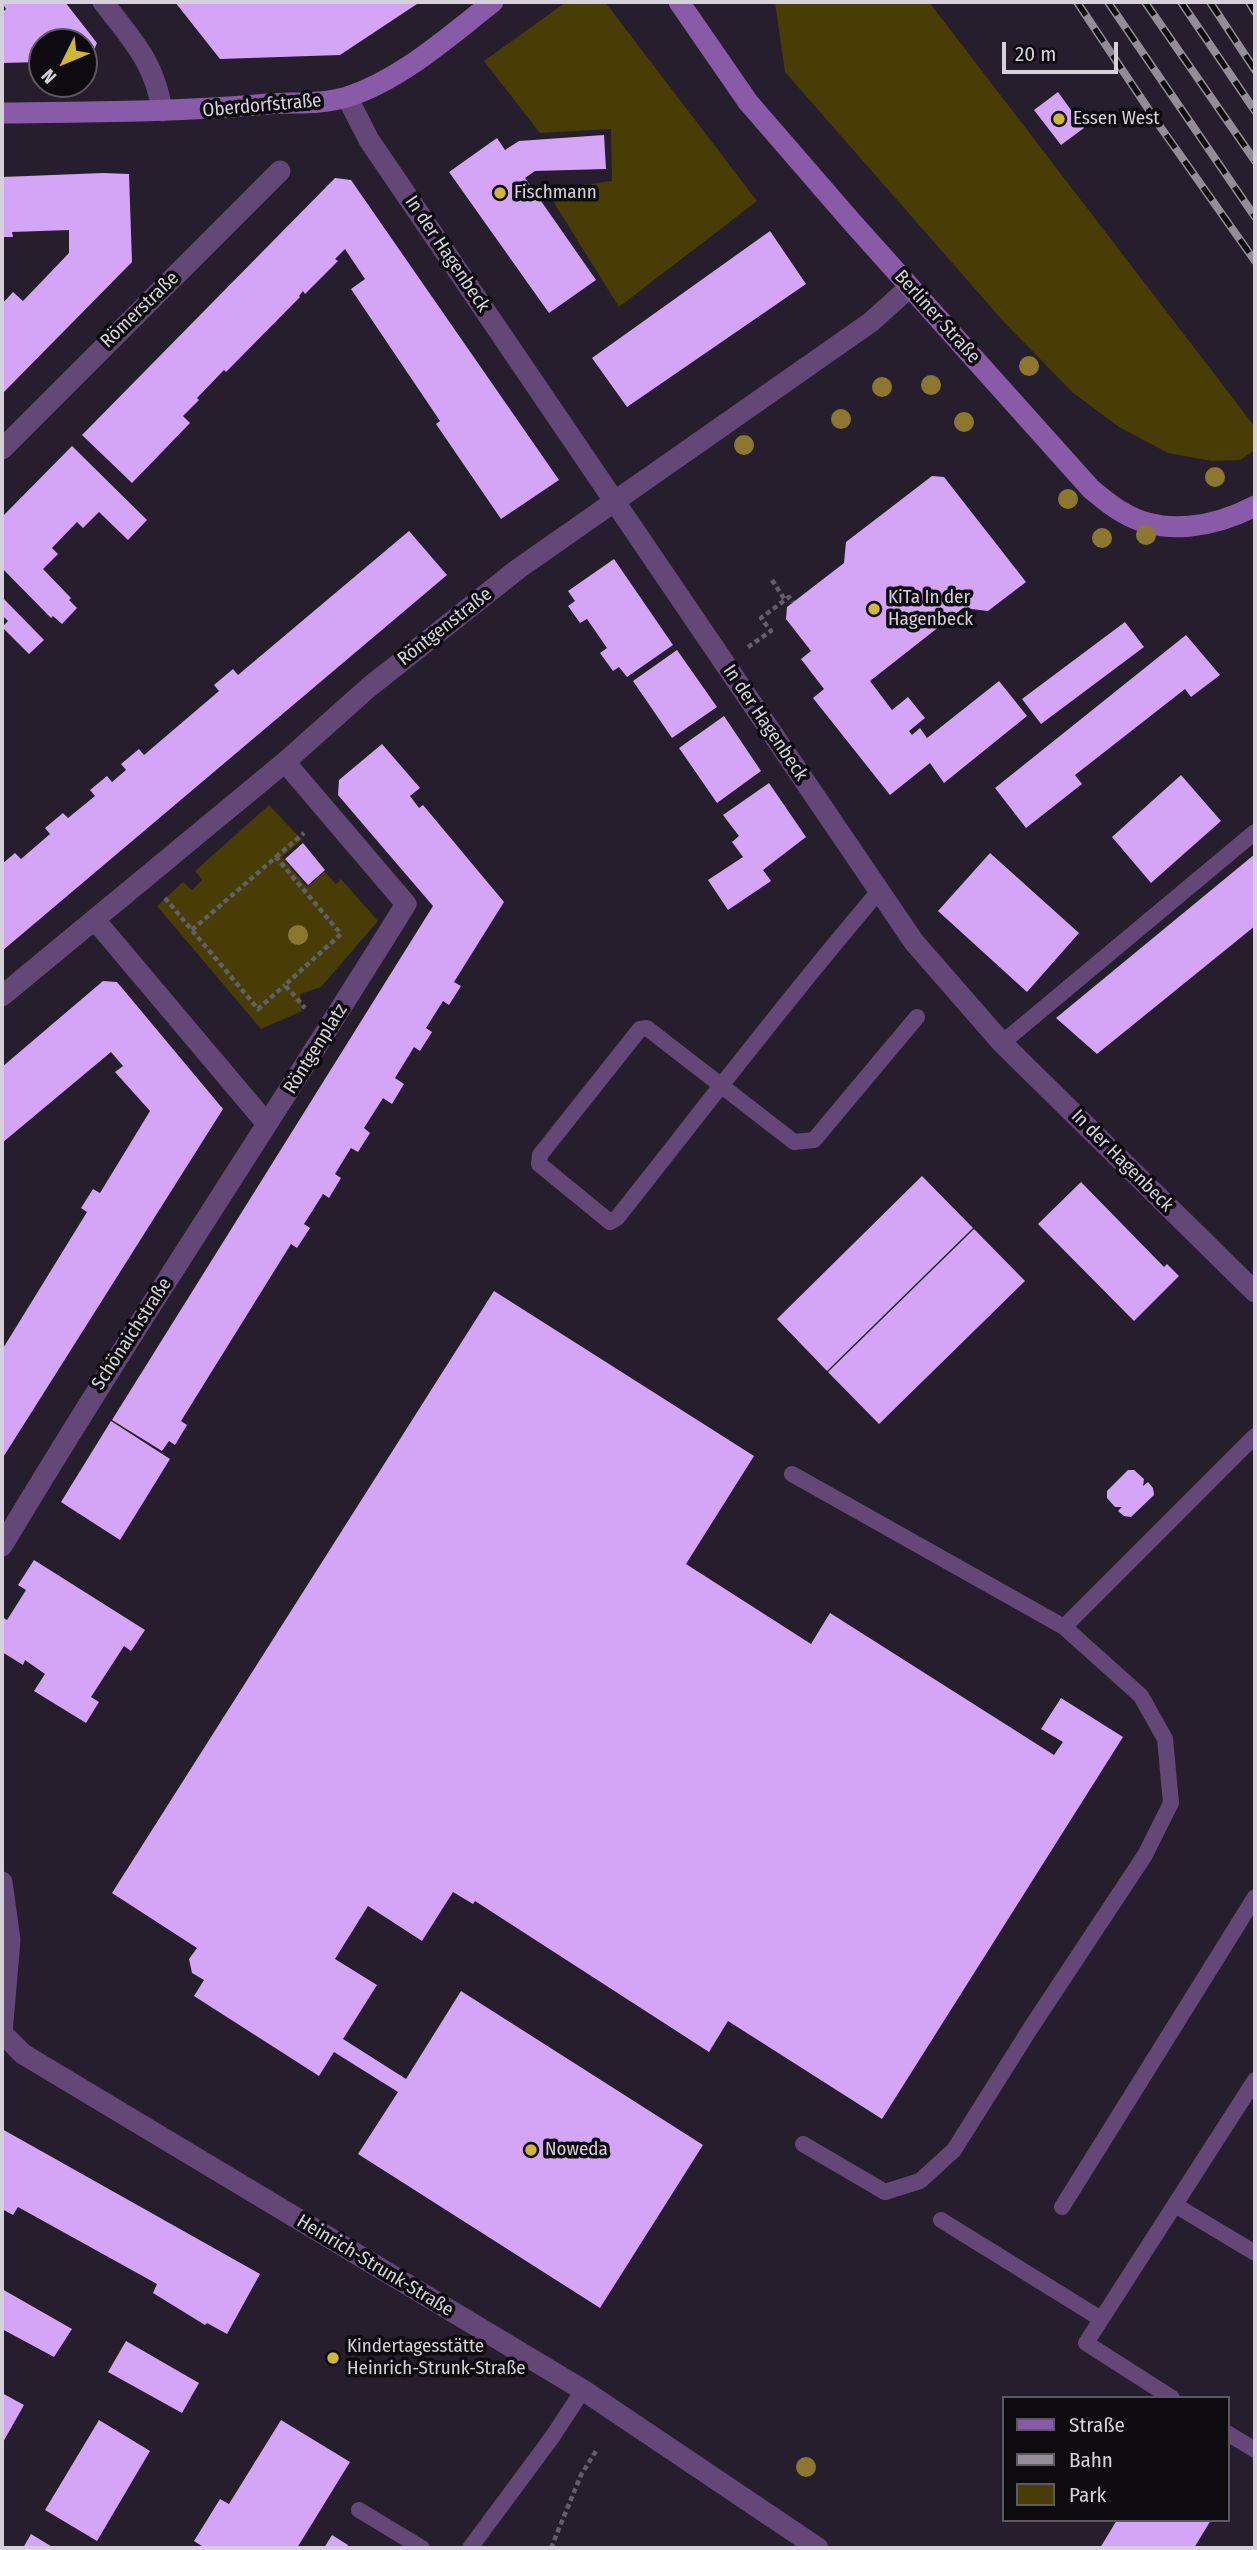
<!DOCTYPE html>
<html>
<head>
<meta charset="utf-8">
<style>
	body { margin:0 }
	#map { position:relative; width:1257px; height:2550px; overflow:hidden; background:#261e2c; font-family:"Fira Sans Condensed",sans-serif }
	canvas { display:block }
	.frame { position:absolute; inset:0; border:4px solid #d5d0d9; pointer-events:none }
	.legend { position:absolute; left:1002px; top:2396px; width:228px; height:126px; box-sizing:border-box; background:#0d0a10; border:2px solid #5d5960; margin:0; padding:9px 12px; list-style:none; font-size:21px; color:#d5d0d9 }
	.legend li { display:flex; align-items:center; gap:14px; height:35px }
	.legend b { width:35px; border:2px solid #5d5960 }
	.north { position:absolute; left:28px; top:28px; width:70px; height:70px; box-sizing:border-box; background:#0d0a10; border:2px solid #5d5960; border-radius:50%; rotate:227deg; font-size:19px; font-weight:700; line-height:28px; text-align:center; color:#d5d0d9 }
	.north::after { content:''; display:block; margin:auto; width:24px; height:32px; background:#d1b736; clip-path:polygon(50% 0,100% 100%,50% 72%,0 100%) }
	.scale { position:absolute; left:1002px; top:42px; width:116px; height:32px; box-sizing:border-box; border:4px solid #d5d0d9; border-top:0; padding-left:9px; font-size:21px; line-height:24px; white-space:nowrap; color:#d5d0d9; -webkit-text-stroke:5px #0d0a10; paint-order:stroke }
</style>
</head>
<body>
<div id="map">
<canvas width="1257" height="2550"></canvas>
<div class="frame"></div>
<ul class="legend">
<li><b style="height:9px;background:#885aa7"></b>Straße</li>
<li><b style="height:9px;background:#938d98"></b>Bahn</li>
<li><b style="height:19px;background:#483d04"></b>Park</li>
</ul>
<div class="north">N</div>
<div class="scale">20 m</div>
</div>
<script>
const ctx = document.querySelector('canvas').getContext('2d');
ctx.lineJoin = 'round';
function paint(path, color) {
  ctx.fillStyle = color;
  ctx.fill(path, 'evenodd');
}
function stroke(path, color, width, dash) {
  ctx.strokeStyle = color;
  ctx.lineWidth = width;
  ctx.lineCap = dash ? 'butt' : 'round';
  ctx.setLineDash(dash || []);
  ctx.stroke(path);
}
function label(font, color, halo, rows, align = 'center') {
  ctx.font = font + ' "Fira Sans Condensed",sans-serif';
  ctx.lineWidth = 7;
  ctx.setLineDash([]);
  ctx.textBaseline = 'middle';
  ctx.strokeStyle = halo;
  ctx.fillStyle = color;
  for (const [text, x, y, turn = 0] of rows) {
    ctx.save();
    ctx.translate(x, y);
    ctx.rotate((+turn || 0) * Math.PI / 180);
    ctx.textAlign = isNaN(turn) ? turn : align;
    if (halo) ctx.strokeText(text, 0, 0);
    ctx.fillText(text, 0, 0);
    ctx.restore();
  }
}
paint(new Path2D(`
	M566,2H605L757,201L619,307L546,190L612,181L611,129L540,133L484,61Z
	M775,2H929L1255,427V450L1240,460L1212,461L1168,453L1119,427L1072,392L1004,322L785,72Z
	M269,805L302,840L282,857L307,887L325,872L336,884L341,879L378,921L321,987L300,994L302,1011L261,1029L157,906L183,882L192,890L202,880L195,871Z`), '#483d04');
paint(new Path2D(`
	M2,2H65L97,43L89,62H84V42H42V62L2,63V13L6,9Z
	M175,2H420L340,55L220,59Z
	M1058,92L1084,128L1061,145L1034,110Z
	M604,135L606,169L535,171L525,178L596,280L549,313L449,172L497,138L505,150L519,141Z
	M103,173L129,174L132,262L2,394V304L13,292L23,301L69,253V230L12,232L13,237H2V177Z
	M335,178L351,180L559,480L501,519L436,424L440,421L351,289L365,279L345,249L335,259L338,261L305,294L303,291L299,296L300,297L226,372L224,370L197,398L199,400L183,416L190,423L132,483L82,435Z
	M770,231L806,284L627,407L592,358Z
	M72,446L147,520L128,540L99,512L83,528L77,522L52,548L58,554L43,569L71,598L69,600L77,608L62,624L53,616L51,618L2,568V517Z
	M932,476L944,477L1026,582L988,611L963,608L870,681L892,710L908,697L925,718L909,731L912,735L920,728L927,738L999,681L1027,716L944,783L930,763L890,795L813,698L824,689L801,659L811,651L786,619L787,607L844,563L846,542Z
	M409,531L447,575L2,951V864L15,853L21,859L50,834L45,828L63,813L68,818L95,796L90,790L107,776L112,782L126,770L121,764L139,749L144,755L219,691L214,685L233,669L238,675Z
	M614,559L673,645L627,677L619,667L613,671L600,653L607,648L587,619L580,623L568,606L575,601L568,591Z
	M2,597L44,640L29,654L2,627L8,621L2,615Z
	M1125,622L1144,647L1041,724L1022,699Z
	M1186,635L1220,675L1191,697L1185,689L1075,775L1082,784L1026,828L995,788Z
	M677,650L717,707L672,738L633,681Z
	M724,716L761,771L717,803L679,748Z
	M382,744L420,788L410,796L419,808L423,805L504,902L454,982L461,986L449,1005L443,1001L426,1028L432,1032L420,1051L414,1047L395,1078L404,1084L392,1104L383,1098L364,1128L370,1133L358,1152L351,1148L335,1174L341,1178L329,1198L323,1194L304,1224L310,1228L297,1248L291,1244L181,1421L187,1425L175,1445L169,1441L162,1451L112,1420L433,906L338,795L339,780Z
	M1181,775L1221,821L1151,883L1112,837Z
	M769,783L806,837L763,870L771,881L728,910L708,880L743,857L732,842L739,836L723,815Z
	M303,843L325,870L308,885L285,859Z
	M990,853L1079,933L1027,992L938,911Z
	M1255,854V926L1097,1054L1056,1018Z
	M103,981L117,982L223,1109L2,1459V1350L87,1212L81,1208L93,1189L100,1193L150,1111L115,1072L123,1066L111,1052L2,1143V1067Z
	M922,1176L973,1228L827,1371L777,1319Z
	M1081,1182L1164,1267L1167,1264L1179,1276L1134,1321L1038,1224Z
	M974,1229L1025,1281L879,1424L828,1372Z
	M494,1291L754,1456L686,1564L811,1644L830,1613L1054,1755L1063,1742L1041,1729L1061,1698L1123,1737L882,2119L728,2021L709,2052L475,1901L473,1904L453,1892L422,1941L368,1906L335,1959L377,1985L343,2039L406,2079L461,1991L703,2145L600,2308L358,2154L398,2092L334,2052L319,2076L194,1996L204,1980L192,1973L189,1959L197,1948L112,1893Z
	M111,1421L170,1459L120,1540L61,1502Z
	M1128,1470H1134L1144,1479L1143,1486L1148,1482L1153,1488L1154,1495L1131,1517L1124,1516L1118,1511L1122,1507H1115L1107,1498V1491Z
	M34,1560L145,1630L131,1651L124,1646L91,1697L99,1702L86,1723L34,1691L45,1674L25,1660L23,1665L2,1652V1617L7,1620L26,1590L18,1585Z
	M2,2129L260,2274L227,2334L207,2323L205,2325L153,2293L157,2284L18,2207L13,2215L2,2209Z
	M2,2289L72,2329L54,2357L2,2329Z
	M126,2341L199,2383L182,2413L108,2372Z
	M2,2393L24,2405L2,2444Z
	M99,2420L150,2451L97,2541L45,2510Z
	M281,2420L350,2462L297,2548H205L194,2541L220,2499L229,2504Z
	M1117,2520H1211L1194,2548H1100Z
	M31,2534L54,2548H23Z
	M332,2535L348,2545L346,2548H324Z`), '#d4a4f7');
stroke(new Path2D(`
	M772,580L785,600
	M748,647L771,631L761,618L789,597L793,602
	M276,857L304,833
	M165,898L258,1009L285,985
	M192,930L276,857L341,934L285,985L305,1008
	M551,2548L581,2475L596,2451`), '#655e6a', 4.5, [5, 3.5]);
stroke(new Path2D(`
	M880,890C789,997 704,1108 617,1218L610,1222L539,1164L540,1155L640,1029L647,1028L794,1142L814,1140L917,1017
	M1002,1043L1255,832
	M792,1474L1064,1627
	M803,2144L885,2192L920,2181L954,2150L1030,2029L1145,1855L1171,1803L1165,1739L1141,1696L1064,1627L1255,1436
	M1175,2205L1255,2253
	M1062,2207L1255,1897
	M941,2220L1101,2319
	M1172,2398L1086,2343L1255,2080
	M1227,2433L1255,2450
	M359,2510L422,2548
	M470,2548L553,2436L583,2390`), '#634777', 16);
stroke(new Path2D(`
	M103,2C132,40 155,62 162,111
	M347,97L369,140L914,942L1002,1043L1255,1292
	M2,449L280,171
	M95,920L267,1124
	M2,996L285,762L368,688L518,569L871,322L910,287
	M2,1546C132,1329 273,1119 406,904L285,762
	M2,1882L10,1940L2,2033
	M2,2033L23,2054L583,2390L818,2548`), '#634777', 21);
stroke(new Path2D(`
	M679,2L748,102L851,221L1091,489C1101,497 1111,506 1122,512C1163,537 1215,527 1255,506
	M2,113C91,112 179,112 268,104C294,102 320,105 347,97C401,80 449,36 493,2`), '#885aa7', 21);
const rail = new Path2D(`
	M1077,2L1159,125L1255,261
	M1108,2L1255,217
	M1145,2L1255,161
	M1181,2L1255,111
	M1210,2L1255,70
	M1249,2L1255,12`);
stroke(rail, '#938d98', 8);
stroke(rail, '#0d0a10', 5, [16]);
ctx.fillStyle = '#8b782e';
for (const [x, y] of [
	[1029,366],
	[931,385],
	[882,387],
	[841,419],
	[964,422],
	[744,445],
	[1215,477],
	[1068,499],
	[1146,535],
	[1102,538],
	[298,935],
	[806,2467]
]) {
  ctx.beginPath();
  ctx.arc(x, y, 10, 0, 2 * Math.PI);
  ctx.fill();
}
for (const [x, y, r, color] of [
	[1059,119,7,"#d1b736"],
	[500,193,7,"#d1b736"],
	[874,609,7,"#d1b736"],
	[531,2150,7,"#d1b736"],
	[333,2358,7,"#d1b736"]
]) {
  const dot = new Path2D();
  dot.arc(x, y, r, 0, 2 * Math.PI);
  ctx.fillStyle = color;
  ctx.fill(dot);
  stroke(dot, '#0d0a10', 2.5);
}
label('19px', '#d5d0d9', '#0d0a10', [
	["Oberdorfstraße",262,106,-5],
	["In der Hagenbeck",447,254,56],
	["Römerstraße",140,310,-44],
	["Berliner Straße",937,317,48],
	["Röntgenstraße",445,627,-38],
	["In der Hagenbeck",765,723,56],
	["Röntgenplatz",316,1049,-58],
	["In der Hagenbeck",1122,1161,45],
	["Schönaichstraße",132,1334,-57],
	["Heinrich-Strunk-Straße",375,2266,31]
]);
label('19px', '#d5d0d9', '#0d0a10', [
	["Essen West",1073,119],
	["Fischmann",514,193],
	["KiTa In der",888,598],
	["Hagenbeck",888,620],
	["Noweda",545,2150],
	["Kindertagesstätte",347,2347],
	["Heinrich-Strunk-Straße",347,2369]
], 'left');
</script>
</body>
</html>
